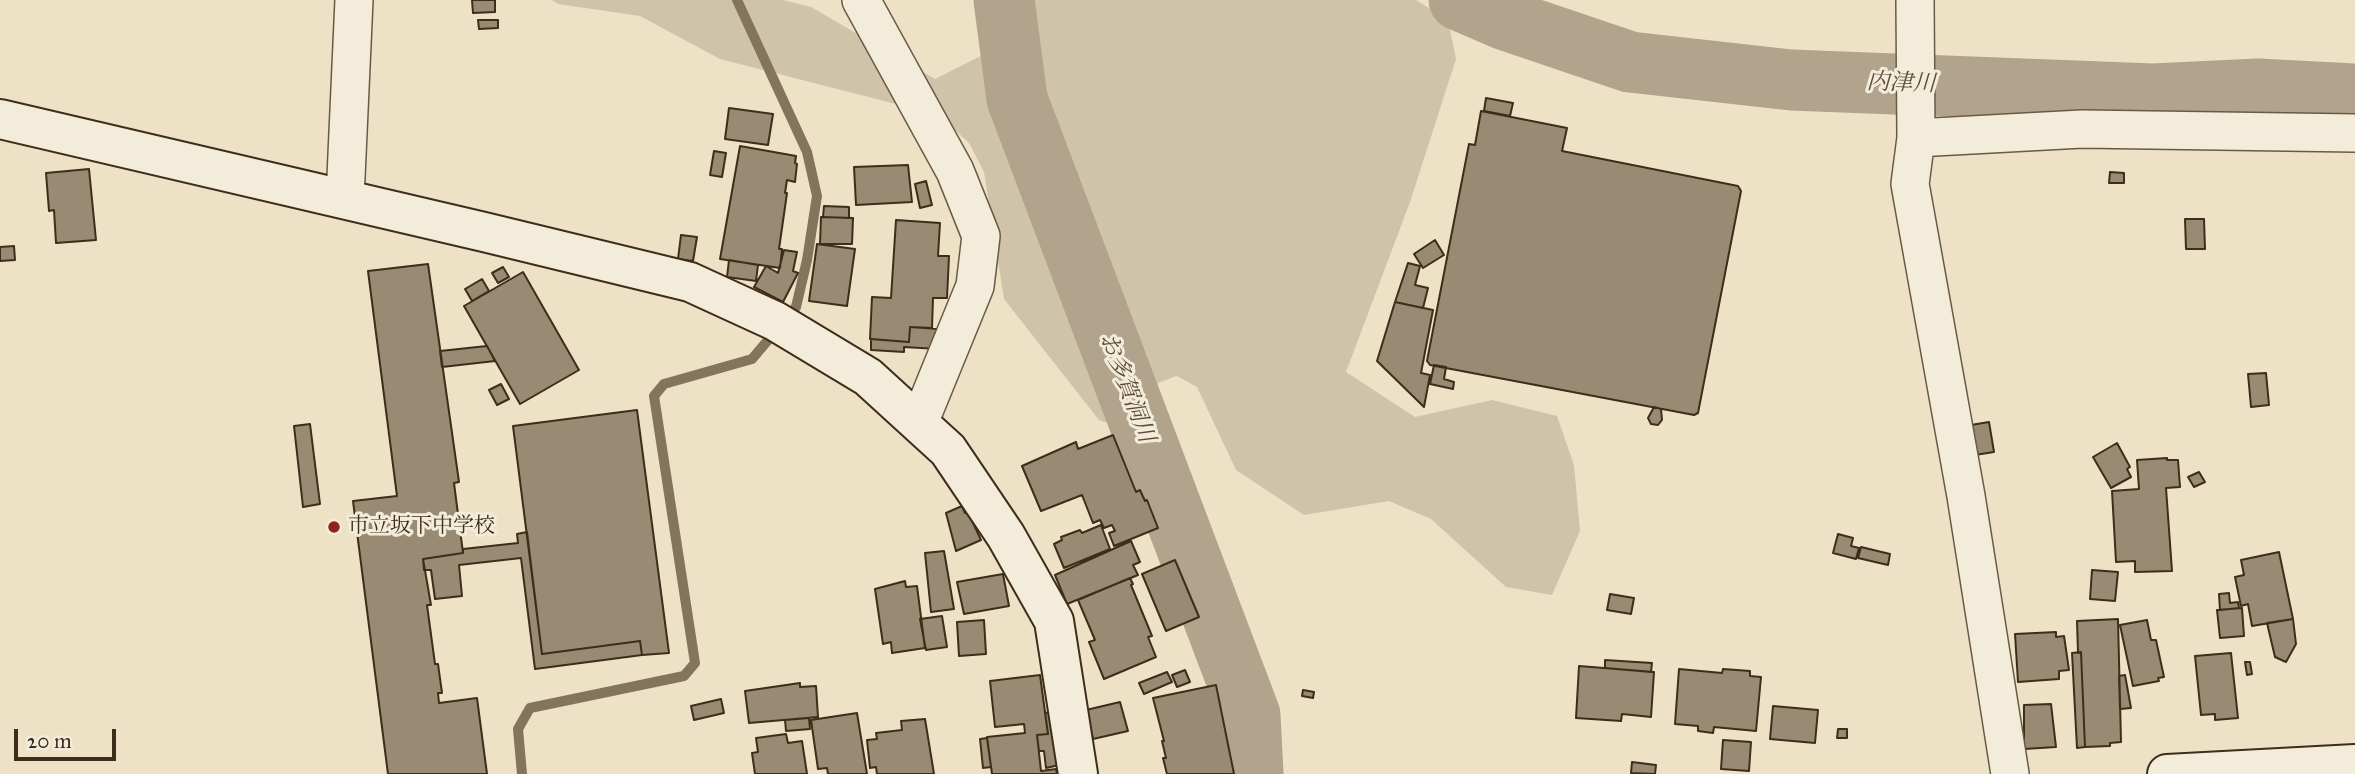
<!DOCTYPE html>
<html>
<head>
<meta charset="utf-8">
<style>
	body { margin:0 }
	#map { position:relative; width:2355px; height:774px; overflow:hidden; background:#ede2c6; font-family:"IM FELL Great Primer",serif }
	canvas { display:block }
	.scale { position:absolute; left:14px; top:729px; width:102px; height:32px; box-sizing:border-box; border:4px solid #3e2d1a; border-top:0; padding-left:9px; font-size:21px; line-height:24px; white-space:nowrap; color:#3e2d1a; -webkit-text-stroke:5px #f3ecda; paint-order:stroke }
</style>
</head>
<body>
<div id="map">
<canvas width="2355" height="774"></canvas>
<div class="scale">20 m</div>
</div>
<script>
const ctx = document.querySelector('canvas').getContext('2d');
ctx.lineJoin = 'round';
function paint(path, color) {
  ctx.fillStyle = color;
  ctx.fill(path, 'evenodd');
}
function stroke(path, color, width, dash) {
  ctx.strokeStyle = color;
  ctx.lineWidth = width;
  ctx.lineCap = dash ? 'butt' : 'round';
  ctx.setLineDash(dash || []);
  ctx.stroke(path);
}
function label(font, color, halo, rows, align = 'center') {
  ctx.font = font + ' "IM FELL Great Primer","Noto Serif JP",serif';
  ctx.lineWidth = 6;
  ctx.setLineDash([]);
  ctx.textBaseline = 'middle';
  ctx.strokeStyle = halo;
  ctx.fillStyle = color;
  for (const [text, x, y, turn = 0] of rows) {
    ctx.save();
    ctx.translate(x, y);
    ctx.rotate((+turn || 0) * Math.PI / 180);
    ctx.textAlign = isNaN(turn) ? turn : align;
    if (halo) ctx.strokeText(text, 0, 0);
    ctx.fillText(text, 0, 0);
    ctx.restore();
  }
}
paint(new Path2D(`
	M552,0H783L811,7L935,79L1028,32L1022,0H1416L1448,20L1456,59L1410,202L1346,372L1415,417L1492,400L1557,416L1574,465L1580,531L1552,595L1506,587L1431,519L1389,501L1304,515L1236,470L1197,387L1177,376C1142,387 1139,398 1124,429L1099,420L1004,299L984,172L969,143L939,115L720,59L640,16L558,4Z`), '#cfc3a9');
stroke(new Path2D(`
	M522,774L518,729L530,708L684,676L695,663L654,396L664,384L752,359L796,307L807,260L817,196L807,152L737,0`), '#84745e', 10);
stroke(new Path2D(`
	M1004,0L1017,99L1250,715L1253,774
	M1459,0L1503,19L1630,62L1791,80L2153,94L2258,89L2355,94`), '#b2a48c', 61);
const building = new Path2D(`
	M472,0H495V12L473,13Z
	M478,20H498V28L479,29Z
	M1486,98L1513,103L1510,116L1484,111Z
	M729,108L773,114L768,145L725,139Z
	M1481,111L1567,128L1562,151L1738,186L1741,191L1698,413L1694,415L1430,365L1427,361L1469,144L1475,145Z
	M740,146L796,156L795,163L797,164L795,182L787,180L785,193H787L779,249H782L780,268L720,259Z
	M714,151L726,153L722,177L710,175Z
	M908,165L912,202L856,205L854,167Z
	M89,169L96,240L56,243L54,210L49,211L46,173Z
	M2110,172L2124,173V183H2109Z
	M926,181L932,205L920,208L915,184Z
	M824,206L849,207V218L823,217Z
	M821,217L853,218L852,244H820Z
	M2185,219H2204L2205,249H2186Z
	M896,220L940,223L938,256H949L947,298H933L932,328L910,327L909,342L870,339L872,297L891,298Z
	M681,235L697,237L693,261L678,259Z
	M1435,240L1444,255L1423,268L1414,254Z
	M817,244L855,249L847,306L809,301Z
	M14,246L15,260L0,261V247Z
	M784,250L797,252L793,271L798,273L783,302L754,287L766,266L778,273Z
	M729,260L758,265L756,281L727,277Z
	M1408,263L1420,266L1415,285L1428,288L1423,308L1395,302Z
	M428,264L459,482L454,483L463,553L423,559L431,605H427L435,664H438L442,693H438L439,703L477,698L487,774H388L353,501L397,496L368,271Z
	M503,267L509,277L498,283L492,273Z
	M523,272L579,370L520,404L464,306Z
	M482,279L489,291L472,301L465,289Z
	M1395,302L1433,310L1421,373L1430,375L1424,407L1377,361Z
	M910,327L939,329L938,349L904,347V352L871,350V339L909,342Z
	M487,346L495,361L442,367L440,351Z
	M1434,365L1446,367L1444,379L1454,382L1453,389L1430,384Z
	M2266,373L2269,405L2251,407L2248,374Z
	M501,384L509,399L497,405L489,390Z
	M1654,407L1661,409L1662,420L1658,425L1651,424L1648,418Z
	M637,410L669,653L642,655L640,641L542,654L513,426Z
	M1989,422L1994,452L1975,455L1971,425Z
	M310,424L320,504L303,507L294,426Z
	M1113,435L1136,492L1140,490L1145,501L1147,500L1158,528L1114,546L1109,533L1115,531L1112,525L1104,528L1100,520L1093,523L1082,495L1041,511L1022,466L1076,442L1078,449Z
	M2117,443L2130,467L2127,469L2131,477L2111,488L2093,457Z
	M2167,458V460H2178L2180,487L2166,488L2172,571L2135,572V561L2116,562L2112,491L2139,489L2137,460Z
	M2199,472L2205,482L2194,487L2188,477Z
	M962,506L965,513L968,512L981,540L956,551L946,513Z
	M1101,525L1110,549L1064,568L1054,544L1062,540L1061,537L1080,530L1082,533Z
	M527,532L542,654L640,641L642,655L535,669L521,558L459,565L462,596L435,599L431,570H424L423,559L463,553V549L518,543L517,534Z
	M1838,534L1853,538L1851,546L1859,548L1856,559L1833,553Z
	M1131,541L1140,562L1133,565L1138,575L1067,604L1055,575Z
	M1861,547L1890,554L1888,565L1858,558Z
	M944,551L954,609L931,612L925,553Z
	M2279,552L2293,619L2252,626L2248,604L2241,606L2235,577L2244,575L2241,560Z
	M1175,560L1199,617L1166,631L1142,574Z
	M2092,570L2118,572L2115,601L2090,599Z
	M1003,574L1009,606L964,614L957,582Z
	M1130,578L1133,584L1131,585L1152,636L1148,637L1156,657L1104,679L1089,642L1095,640L1078,600Z
	M905,581L906,587L917,586L925,648L892,653L891,642L883,644L875,589Z
	M2229,593L2230,603L2238,602L2239,608L2220,610L2219,594Z
	M1610,594L1634,598L1631,614L1607,610Z
	M2242,608L2244,636L2220,638L2217,610Z
	M942,616L947,647L926,650L920,619Z
	M2118,619L2121,742L2110,743V746L2085,747L2081,652L2078,653L2077,621Z
	M2293,619L2296,644L2286,662L2275,657L2267,623Z
	M984,620L986,654L959,656L957,622Z
	M2147,620L2151,640H2156L2164,677L2158,678L2159,681L2133,686L2120,625Z
	M2056,632V637L2064,636L2069,670L2059,671V679L2018,682L2015,634Z
	M2081,652L2085,747L2077,748L2072,653Z
	M2231,653L2238,718L2215,720V714L2201,715L2195,656Z
	M1605,660L1652,663L1651,672L1605,668Z
	M2245,662H2250L2252,674L2247,675Z
	M1579,666L1654,672L1651,717L1622,714L1621,721L1576,718Z
	M1679,669L1722,673L1723,669L1750,671V676L1761,677L1756,731L1714,727L1713,733L1698,731V726L1675,724Z
	M1185,670L1190,682L1177,687L1172,675Z
	M1167,672L1172,682L1144,694L1139,683Z
	M1040,675L1048,734L1037,735L1041,771L1056,769L1057,774H992L987,737L1025,733L1024,724L995,727L990,681Z
	M2125,675L2131,708L2120,709L2119,676Z
	M800,683V687L816,686L818,717L749,723L745,691Z
	M1216,685L1234,774H1167L1163,758H1166L1162,741H1164L1153,698Z
	M1303,690L1314,692L1313,698L1302,696Z
	M721,699L724,713L694,720L691,706Z
	M1120,702L1128,731L1093,739L1086,710Z
	M2051,704L2056,747L2024,749V705Z
	M1773,706L1818,710L1815,743L1770,739Z
	M1053,712L1059,765L1046,768L1044,751H1039L1037,735L1048,734L1045,713Z
	M857,713L867,774H828L827,768L818,769L811,720Z
	M809,718L810,729L786,731L785,720Z
	M925,719L934,774H877L876,767L870,768L867,740L877,739L876,733L902,730L901,721Z
	M1838,729H1847V738H1837Z
	M786,734L788,743L802,741L807,774H755L752,753L758,752L756,738Z
	M987,738L991,767L983,768L980,739Z
	M1723,740L1751,742L1749,771L1721,769Z
	M1632,762L1656,765L1655,774L1631,773Z`);
paint(building, '#998b73');
stroke(building, '#3e2d1a', 2);
const street = new Path2D(`
	M861,0L955,171L981,236L975,286L919,423
	M1915,0L1916,138L1910,184L1966,496L2010,774
	M1916,138L2082,129L2355,133
	M345,199L354,0`);
const secondary = new Path2D(`
	M0,119L484,232L690,282L775,321L868,377L948,450L1006,536L1054,621L1078,774
	M2167,774L2355,764`);
stroke(street, '#6a5a45', 40);
stroke(secondary, '#3e2d1a', 42);
stroke(street, '#f3ecda', 37);
stroke(secondary, '#f3ecda', 38);
for (const [x, y, r, color] of [
	[334,527,7,"#8f2418"]
]) {
  const dot = new Path2D();
  dot.arc(x, y, r, 0, 2 * Math.PI);
  ctx.fillStyle = color;
  ctx.fill(dot);
  stroke(dot, '#f3ecda', 2.5);
}
label('21px', '#3e2d1a', '#f3ecda', [
	["市立坂下中学校",348,527]
], 'left');
label('italic 23px', '#5b4b36', '#f3ecda', [
	["内津川",1901,84,2],
	["お多賀洞川",1126,388,69]
]);
</script>
</body>
</html>
